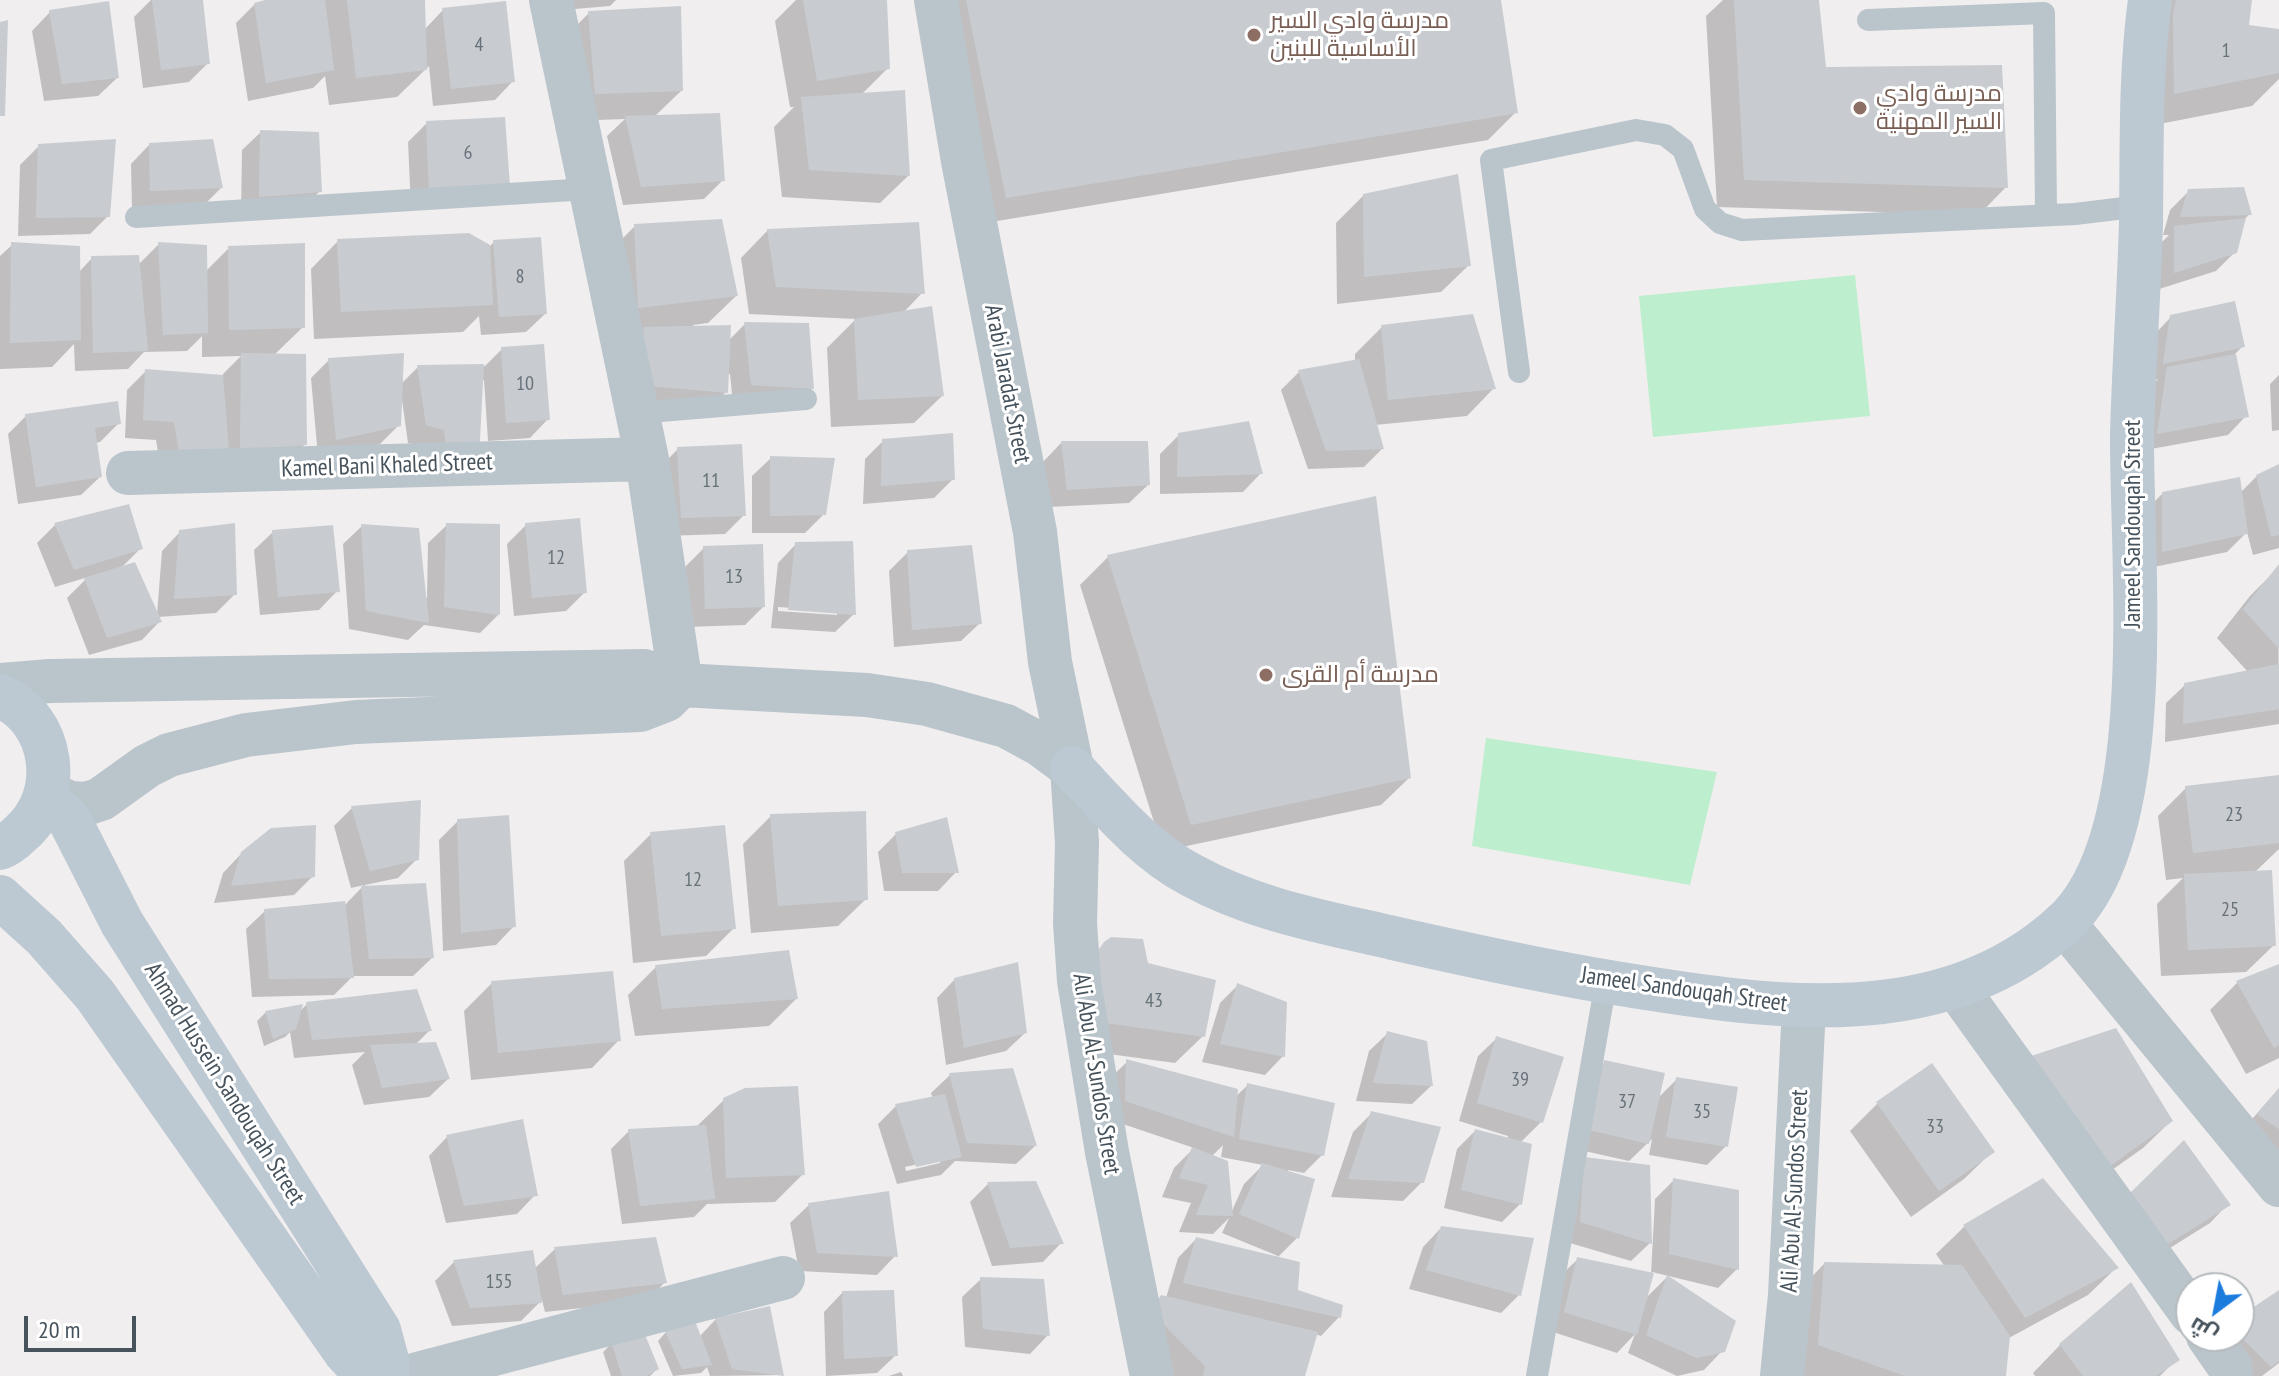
<!DOCTYPE html>
<meta charset="utf-8">
<style>
body{margin:0}
#map{position:relative;width:2279px;height:1376px;overflow:hidden;background:#f1eeef;font-family:"PT Sans Narrow",Cairo,sans-serif}
canvas{display:block}
.north{position:absolute;left:2175px;top:1272px;width:80px;height:80px;box-sizing:border-box;background:#fff;border:2px solid #b5babe;border-radius:50%;rotate:212deg;font-size:22px;font-weight:700;line-height:32px;text-align:center;color:#47535c}
.north::after{content:'';display:block;margin:auto;width:28px;height:36px;background:#1b7cde;clip-path:polygon(50% 0,100% 100%,50% 72%,0 100%)}
.scale{position:absolute;left:24px;top:1316px;width:112px;height:36px;box-sizing:border-box;border:4px solid #47535c;border-top:0;padding-left:10px;font-size:24px;line-height:28px;white-space:nowrap;color:#47535c;-webkit-text-stroke:6px #fff;paint-order:stroke}
</style>
<div id="map">
<canvas width="2279" height="1376"></canvas>
<div class="north">ش</div>
<div class="scale">20 m</div>
</div>
<script>
const g = document.querySelector('canvas').getContext('2d');
g.lineJoin = 'round';
function fill(path, color) {
  g.fillStyle = color;
  g.fill(path, 'evenodd');
}
function trace(path, color, width, dash) {
  g.strokeStyle = color;
  g.lineWidth = width;
  g.lineCap = dash ? 'butt' : 'round';
  g.setLineDash(dash || []);
  g.stroke(path);
}
function drawText(font, color, halo, rows, align = 'center') {
  g.font = font + ' "PT Sans Narrow",Cairo,sans-serif';
  g.lineWidth = 6;
  g.setLineDash([]);
  g.textBaseline = 'middle';
  g.strokeStyle = halo;
  g.fillStyle = color;
  for (const [text, x, y, turn = 0] of rows) {
    g.save();
    g.translate(x, y);
    g.rotate((+turn || 0) * Math.PI / 180);
    g.textAlign = isNaN(turn) ? turn : align;
    if (halo) g.strokeText(text, 0, 0);
    g.fillText(text, 0, 0);
    g.restore();
  }
}
fill(new Path2D(`
 M1855 275 1870 416 1653 437 1639 296Z
 M1486 738 1717 772 1690 885 1472 846Z`), '#bdeecd');
fill(new Path2D(`
 M151 0H201L208 63 189 82 143 88 134 17Z
 M273 0H423L424 30 443 10 513 81 495 100 433 106 429 66 397 97 329 105 325 76 313 88 248 101 236 23 255 4Z
 M550 0H616L610 6 551 11Z
 M796 0H885L888 68 861 95 908 176 880 203 782 197 774 127 794 107H790L775 21Z
 M933 0H1499L1516 112 1488 140 979 224Z
 M1723 0H1817L1824 69 2006 187 1979 215 1717 207 1706 16Z
 M2148 0H2250L2247 27 2279 31V79L2252 106 2139 128Z
 M50 12 117 78 98 96 44 101 32 31Z
 M589 13 681 91 654 117 723 180 704 199 623 205 607 136 625 119 568 121 561 41Z
 M503 119 411 208 408 142 427 123Z
 M261 132 320 191 301 210 241 214 242 150Z
 M149 145 221 188 203 206 132 208 131 164Z
 M39 146 108 216 90 234 18 236 20 165Z
 M2189 191 2250 214 2243 220 2235 252 2216 271 2156 290 2157 247 2169 235H2163L2170 210Z
 M1364 195 1469 265 1441 292 1337 304 1336 223Z
 M635 226 736 296 708 323 693 325 694 328 729 340 745 324 812 389 794 407 733 403 730 374H727L726 392 708 411 621 403 626 348 643 331 611 335 607 254Z
 M768 230 922 293 903 313 942 396 914 423 831 427 827 348 856 319 749 314 741 258Z
 M338 241 489 247 494 242 545 314 526 332 481 335 479 316 463 332 314 339 311 269Z
 M159 244 205 272 229 248 303 327 274 355 305 444 287 463 161 470 156 440 125 438 127 390 146 371 223 377V374L241 356 202 357V336L187 351 144 352 128 369 75 371 74 344 52 367 0 369V256L12 245 79 272 92 258 138 265Z
 M2171 317 2243 346 2234 355 2246 416 2228 435 2140 451 2149 388 2158 379 2146 381 2153 336Z
 M1382 327 1494 388 1467 416 1375 425 1382 449 1364 467 1308 469 1281 390 1299 372 1355 362V354Z
 M502 349 548 419 530 438 488 441 484 380H481L477 458 408 443 402 400 399 425 380 444 318 457 311 378 329 360 400 385 418 367 485 366Z
 M2279 375V430L2272 431 2270 384Z
 M26 416 119 423 100 442 95 443 100 477 81 495 18 504 8 434Z
 M1179 435 1261 473 1243 492 1160 494V454Z
 M883 441 953 479 934 498 863 504 865 459Z
 M1061 443 1148 485 1129 503 1049 507 1043 462Z
 M678 449 744 515 725 534 663 536 659 468Z
 M771 458 824 514 805 533H752V476Z
 M2279 466V548L2253 555 2247 532 2227 552 2144 569V512L2162 494 2240 493 2257 476Z
 M1374 498 1409 778 1381 805 1163 851 1080 585 1108 557Z
 M55 525 141 548 120 569 157 614 162 551 180 532 235 594 216 613 158 617 160 621 142 640 89 655 67 598 88 577 55 587 37 543Z
 M447 525 498 615 480 633 424 625 408 640 349 629 343 544 362 526 424 598H427L428 543Z
 M526 525 585 592 566 611 514 616 507 544Z
 M273 532 337 591 319 610 260 615 254 550Z
 M796 544 854 614 835 632 771 628 778 563ZM778 607 837 611V615L778 611Z
 M704 548 763 607 745 625 687 627 685 567Z
 M908 552 980 623 961 641 894 647 889 571Z
 M2278 568 2279 724 2165 742 2166 703 2185 685 2248 672 2217 638 2250 596Z
 M2279 777V849L2255 872 2274 945 2246 972 2161 976 2157 904 2183 878 2166 880 2158 816 2186 788Z
 M352 808 417 859 398 878 365 885V887L432 958 413 976H353L334 995 252 997 246 929 265 911 344 906 364 885 351 888 334 826Z
 M771 816 866 899 838 926 751 933 743 844Z
 M458 821 514 926 496 945 443 951 439 840Z
 M651 834 734 928 706 956 633 963 624 861Z
 M896 834 956 872 938 891H884L878 852Z
 M242 853 313 876 294 895 214 903 223 873Z
 M1146 964 1203 1036 1175 1063 1072 1049Z
 M2279 966V1058L2246 1074 2210 1010 2237 983Z
 M656 967 796 999 769 1026 635 1036 628 995Z
 M955 979 1025 1033 1006 1051 946 1065 937 998Z
 M492 983 619 1040 592 1068 471 1080 464 1011Z
 M1238 985 1283 1056 1265 1075 1202 1062 1220 1003Z
 M307 1004 430 1030 415 1045 448 1079 429 1097 364 1105 352 1065 365 1052 294 1058 290 1032 285 1037 264 1046 257 1021 266 1012 298 1013Z
 M1388 1033 1431 1086 1412 1104 1356 1101 1369 1051Z
 M1497 1038 1541 1122 1520 1143V1204L1502 1222 1444 1208 1457 1149 1475 1131 1507 1139 1508 1136 1459 1121 1478 1056Z
 M2029 1059 2171 1121 2143 1148 2081 1192Z
 M1127 1062 1235 1097 1248 1085 1322 1155 1304 1173 1288 1170V1173L1313 1181 1297 1238 1277 1258 1278 1256 1222 1233 1229 1218 1213 1234 1179 1232 1191 1203 1162 1197 1174 1168 1194 1148 1108 1119V1080ZM1223 1145 1221 1157 1263 1165 1244 1184 1231 1213 1211 1157Z
 M1605 1062 1657 1099 1677 1079 1726 1146 1707 1165 1649 1155 1652 1139 1629 1161 1571 1148 1586 1081Z
 M950 1075 1035 1146 1016 1164 955 1161 941 1175 897 1184 878 1124 896 1106 933 1099 931 1093ZM940 1159V1163L906 1171 905 1167Z
 M2279 1088V1160L2240 1133Z
 M724 1100 803 1174 775 1202 707 1204 694 1217 622 1224 611 1149 629 1131 696 1127Z
 M1878 1103 1992 1152 1964 1179 1911 1217 1850 1131Z
 M1372 1113 1422 1182 1403 1201 1331 1197 1353 1132Z
 M447 1137 535 1195 517 1214 446 1223 429 1156Z
 M2184 1143 2228 1204 2210 1223 2149 1261Z
 M1585 1159 1650 1243 1631 1261 1563 1241Z
 M1674 1180 1737 1269 1718 1288 1652 1272 1651 1274 1655 1199Z
 M2043 1181 2116 1268 2088 1295 2007 1339 2004 1376H1783L1789 1300 1824 1264 1945 1267 1936 1254 1964 1227Z
 M988 1184 1061 1243 1043 1262 992 1266 970 1202Z
 M809 1205 895 1256 877 1275 799 1271 790 1223Z
 M1441 1228 1519 1295 1501 1313 1409 1289 1423 1247Z
 M1196 1239 1296 1291 1339 1317 1321 1336 1315 1334 1303 1376H1160L1166 1298 1178 1258Z
 M555 1249 665 1282 647 1301 545 1312 542 1300 521 1321 452 1326 435 1281 454 1262 531 1252 534 1269Z
 M1578 1259 1644 1300 1667 1277 1723 1350 1704 1370 1677 1376 1628 1353 1635 1334 1617 1353 1547 1330 1559 1277Z
 M981 1279 1048 1335 1030 1354 965 1347 962 1297Z
 M842 1293 896 1355 877 1373 826 1376 824 1312Z
 M2279 1293V1363L2262 1376H2243L2219 1336H2239V1319Z
 M716 1319 782 1375 710 1376 707 1367 701 1373 673 1376 658 1341 666 1332 699 1337Z
 M612 1343 657 1369 650 1376H611L603 1352Z
 M2060 1345 2177 1359 2160 1376H2035L2033 1373Z
 M901 1372 903 1376H889Z`), '#0003');
fill(new Path2D(`
 M152 0H203L210 64 161 70Z
 M265 0H325L334 70 266 83 254 3Z
 M347 0H425L427 70 356 78Z
 M803 0H887L890 69 817 81Z
 M966 0H1501L1518 113 1006 198Z
 M1734 0H1819L1826 67 2002 65 2008 188 1744 180Z
 M2176 0H2252L2249 25 2279 29V73L2174 94 2173 14Z
 M109 1 119 78 62 84 49 10Z
 M506 1 515 82 451 89 442 8Z
 M681 6 683 91 595 94 588 11Z
 M8 20 5 116H0V22Z
 M905 90 910 176 809 170 801 97Z
 M720 113 725 181 641 187 625 116Z
 M505 117 510 186 429 191 426 121Z
 M260 130 319 132 322 192 259 197Z
 M116 139 110 217 36 218 38 144Z
 M213 139 223 188 150 191 149 143Z
 M1458 174 1471 266 1364 277 1363 194Z
 M2244 187 2252 215 2180 217 2188 189Z
 M2246 218 2237 253 2174 273V226Z
 M722 219 738 296 638 308 634 224Z
 M919 222 925 294 776 287 767 229Z
 M469 233 490 245 493 305 341 312 337 239Z
 M541 237 547 314 499 317 493 240Z
 M11 242 80 246 81 340 10 343Z
 M158 242 207 245 208 333 163 335Z
 M305 243V328L229 330 228 246Z
 M139 255 148 351 93 353 91 256Z
 M2235 301 2245 347 2163 364 2170 315Z
 M932 306 944 396 858 400 854 319Z
 M1473 314 1496 389 1388 400 1381 325Z
 M744 322 809 323 814 389 751 385Z
 M731 325 728 393 639 385 644 327Z
 M544 344 550 420 506 423 501 347Z
 M241 353 306 354 307 445 240 450Z
 M404 353 401 426 336 440 328 358Z
 M2236 354 2249 417 2157 434 2167 367Z
 M1359 359 1384 449 1326 451 1298 370Z
 M484 364 479 459 447 455 444 430 426 425 417 365Z
 M145 369 223 375 229 452H179L174 422 143 420Z
 M118 401 121 424 95 428 102 477 36 487 25 414Z
 M1249 421 1263 474 1177 477 1178 433Z
 M953 433 955 480 881 486 882 439Z
 M1061 441H1148L1150 485 1067 490Z
 M742 444 746 516 681 518 677 447Z
 M770 456 835 458 826 515 770 516Z
 M2279 464V535L2271 537 2256 475Z
 M2240 477 2248 534 2162 552V492Z
 M1376 496 1411 778 1191 825 1107 555Z
 M129 504 143 549 74 570 54 523Z
 M580 518 587 593 532 598 525 523Z
 M235 523 237 595 174 599 179 530Z
 M446 523 500 524V615L444 607Z
 M361 524 419 528 429 623 366 611Z
 M333 525 340 592 278 597 272 530Z
 M853 541 856 615 788 610 795 542Z
 M763 544 765 607 705 609 703 546Z
 M972 545 982 624 912 630 907 550Z
 M135 562 162 622 107 638 84 578Z
 M2279 564V649L2243 609Z
 M2279 664V709L2183 724 2184 683Z
 M2279 775V843L2193 853 2185 786Z
 M421 800 419 860 370 871 351 806Z
 M866 811 868 900 778 906 770 814Z
 M509 815 516 927 461 933 457 819Z
 M947 817 959 873H902L895 832Z
 M316 825 315 877 231 886 241 852 271 828Z
 M725 825 736 929 661 936 650 832Z
 M2272 870 2276 946 2188 950 2184 874Z
 M426 883 434 958 369 959 361 886Z
 M345 901 354 978 269 979 264 909Z
 M1111 937 1143 939 1148 963 1216 980 1205 1037 1099 1022 1095 955 1104 942Z
 M789 950 798 999 662 1009 655 965Z
 M1018 962 1027 1033 964 1048 954 978Z
 M2279 964V1045L2274 1048 2236 981Z
 M613 971 621 1041 498 1053 491 981Z
 M1237 983 1287 1002 1285 1057 1220 1044Z
 M417 989 432 1031 312 1040 306 1002Z
 M303 1004 296 1029 273 1039 265 1011Z
 M2116 1028 2173 1121 2110 1166 2028 1057Z
 M1387 1031 1427 1041 1433 1086 1373 1083Z
 M1496 1036 1564 1057 1543 1123 1477 1103Z
 M436 1042 450 1079 382 1088 370 1045Z
 M1126 1059 1238 1089 1234 1137 1125 1101Z
 M1604 1060 1665 1073 1649 1144 1589 1130Z
 M1932 1063 1995 1152 1939 1191 1876 1102Z
 M1013 1068 1037 1146 967 1143 949 1073Z
 M1676 1077 1738 1087 1728 1147 1666 1137Z
 M1247 1083 1335 1103 1324 1156 1239 1139Z
 M798 1086 805 1175 726 1178 723 1098 745 1088Z
 M2279 1089V1129L2257 1114Z
 M945 1094 962 1157 916 1167 895 1104Z
 M1371 1111 1441 1127 1424 1183 1348 1179Z
 M523 1119 538 1196 464 1206 446 1135Z
 M706 1125 715 1199 640 1206 628 1129Z
 M1475 1129 1532 1144 1522 1205 1461 1190Z
 M2184 1140 2231 1205 2168 1244 2129 1194Z
 M1192 1147 1228 1161 1233 1216 1196 1215 1208 1185 1179 1178Z
 M1584 1157 1650 1165 1652 1244 1580 1222Z
 M1262 1163 1315 1179 1299 1239 1239 1214Z
 M1673 1178 1739 1190V1270L1669 1254Z
 M2043 1178 2119 1268 2025 1318 1963 1225Z
 M1036 1181 1064 1244 1010 1248 987 1182Z
 M889 1191 898 1257 817 1253 808 1203Z
 M1441 1226 1534 1238 1521 1296 1426 1270Z
 M656 1237 667 1283 563 1295 554 1247Z
 M1196 1237 1300 1262 1298 1290 1343 1305 1341 1318 1183 1283Z
 M533 1250 542 1303 470 1308 453 1260Z
 M1577 1257 1654 1273 1637 1335 1564 1312Z
 M1824 1262 1962 1265 2010 1336 2006 1376H1905L1818 1345Z
 M1667 1275 1736 1321 1725 1352 1697 1358 1646 1335Z
 M980 1277 1044 1279 1050 1336 983 1329Z
 M2131 1282 2180 1360 2156 1376H2083L2059 1344Z
 M894 1290 898 1356 844 1359 842 1291Z
 M2279 1290V1361L2271 1367 2239 1335V1317Z
 M1161 1295 1318 1332 1305 1376H1203L1205 1366 1159 1320 1154 1306Z
 M770 1306 784 1376 732 1369 715 1318Z
 M695 1321 712 1365 682 1369 665 1331Z
 M644 1332 659 1369 646 1376H622L611 1341Z`), '#c8ccd1');
trace(new Path2D(`
 M1868 20 2044 13 2046 215
 M136 217 589 189
 M1519 372 1491 160 1636 130 1665 135 1683 149 1705 209 1720 223 1742 230 2075 214 2141 206
 M636 413 806 399
 M1537 1376 1606 982`), '#bac4cb', 22);
trace(new Path2D(`
 M551 0 647 459 681 685
 M936 0 963 161 1035 532 1050 662 1072 768 1077 843 1075 923 1079 981 1107 1152 1152 1376
 M128 473 647 459
 M0 685 50 681 644 671 681 685 867 695 927 704 1006 726 1041 745 1072 768
 M47 793 70 803 86 804 101 799 147 766 169 755 246 735 356 722 640 710 666 700 681 685
 M2064 923 2279 1185
 M1956 987 2191 1313
 M2208 1336 2231 1369
 M410 1376 783 1278
 M1782 1376 1790 1295 1804 1006`), '#bac4cb', 44);
trace(new Path2D(`
 M0 696C55 719 65 796 20 834 14 840 8 845 0 848
 M1072 768C1109 807 1144 850 1191 875 1255 910 1324 922 1393 938 1468 955 1545 972 1621 984 1769 1008 1943 1035 2064 923 2160 835 2131 557 2132 434 2134 363 2139 293 2141 222 2142 148 2140 73 2150 0
 M45 801 60 811 70 821 122 923 379 1330 387 1360V1376
 M0 897 44 937 95 995 345 1352 356 1364 374 1376`), '#bcc8d2', 44);
for (const [x, y, r, color] of [
 [1254,35,8,"#8d6e63"],
 [1860,108,8,"#8d6e63"],
 [1266,675,8,"#8d6e63"]
]) {
  const dot = new Path2D();
  dot.arc(x, y, r, 0, 2 * Math.PI);
  g.fillStyle = color;
  g.fill(dot);
  trace(dot, '#fff', 3);
}
drawText('20px', '#677179', null, [
 ["4",479,45],
 ["1",2226,51],
 ["6",468,153],
 ["8",520,277],
 ["10",525,384],
 ["11",711,481],
 ["12",556,558],
 ["13",734,577],
 ["23",2234,815],
 ["12",693,880],
 ["25",2230,910],
 ["43",1154,1001],
 ["39",1520,1080],
 ["37",1627,1102],
 ["35",1702,1112],
 ["33",1935,1127],
 ["155",499,1282]
]);
drawText('24px', '#785e54', '#fff', [
 ["مدرسة وادي السير",1270,21],
 ["الأساسية للبنين",1270,49],
 ["مدرسة وادي",1876,94],
 ["السير المهنية",1876,122],
 ["مدرسة أم القرى",1282,675]
], 'left');
drawText('24px', '#47535c', '#fff', [
 ["Arabi Jaradat Street",1007,384,79],
 ["Kamel Bani Khaled Street",387,466,-2],
 ["Jameel Sandouqah Street",2133,524,-90],
 ["Jameel Sandouqah Street",1684,990,8],
 ["Ali Abu Al-Sundos Street",1096,1074,81],
 ["Ahmad Hussein Sandouqah Street",224,1084,58],
 ["Ali Abu Al-Sundos Street",1795,1191,-87]
]);
</script>
